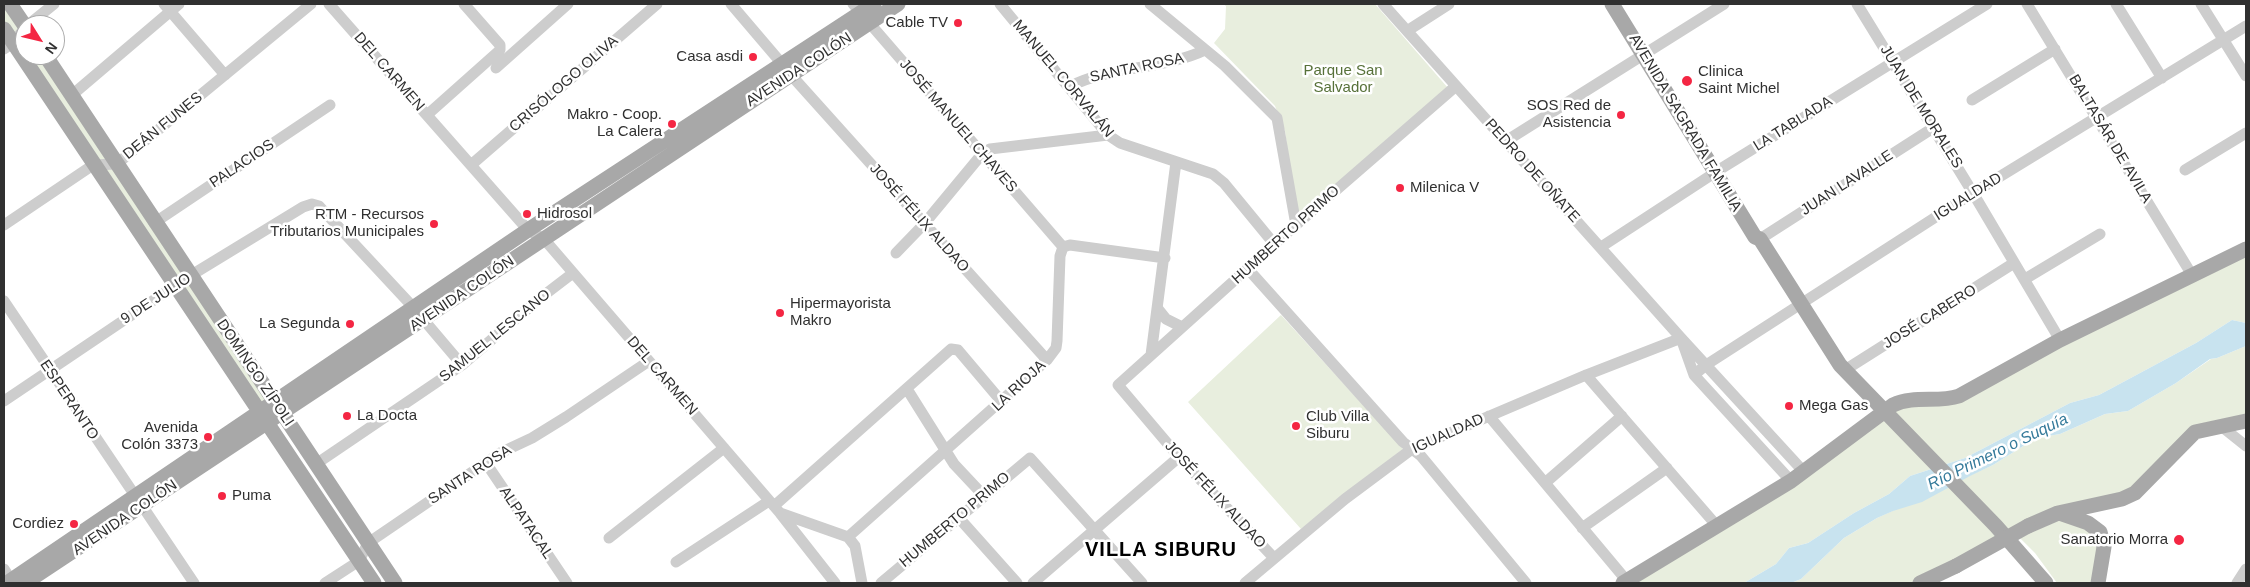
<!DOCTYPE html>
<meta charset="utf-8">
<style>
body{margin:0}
#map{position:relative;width:2250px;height:587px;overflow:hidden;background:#fff;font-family:Helvetica,sans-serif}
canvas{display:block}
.frame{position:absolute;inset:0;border:5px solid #303030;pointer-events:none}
.north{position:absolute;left:15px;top:15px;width:50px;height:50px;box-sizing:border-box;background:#fff;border:1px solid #acacac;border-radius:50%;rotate:126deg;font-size:14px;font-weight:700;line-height:20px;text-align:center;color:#303030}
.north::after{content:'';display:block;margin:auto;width:18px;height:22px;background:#f42643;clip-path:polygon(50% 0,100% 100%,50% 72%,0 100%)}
</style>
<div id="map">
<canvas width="2250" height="587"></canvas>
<div class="frame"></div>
<div class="north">N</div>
</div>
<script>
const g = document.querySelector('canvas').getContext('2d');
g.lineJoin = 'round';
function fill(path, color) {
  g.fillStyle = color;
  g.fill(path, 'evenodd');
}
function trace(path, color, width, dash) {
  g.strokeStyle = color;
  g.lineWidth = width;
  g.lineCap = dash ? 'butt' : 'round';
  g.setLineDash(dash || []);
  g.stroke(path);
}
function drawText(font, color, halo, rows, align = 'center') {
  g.font = font + ' Helvetica,sans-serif';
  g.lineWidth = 5;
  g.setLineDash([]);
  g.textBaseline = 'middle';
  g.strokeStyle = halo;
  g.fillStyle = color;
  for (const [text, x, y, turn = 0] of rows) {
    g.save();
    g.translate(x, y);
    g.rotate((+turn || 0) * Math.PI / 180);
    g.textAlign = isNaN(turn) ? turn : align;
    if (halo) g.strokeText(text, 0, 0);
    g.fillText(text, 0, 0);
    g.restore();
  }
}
fill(new Path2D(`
 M4 4 25 26V55H45L275 402 261 412 4 29Z
 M1223 4H1375L1448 88 1297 217 1285 131 1275 106 1214 43 1225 29 1226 6Z
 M2246 249V323L2232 320 2196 343 2099 395 2070 403 1965 458 1910 476 1889 494 1854 513 1808 543 1789 548 1776 564 1744 583H1623L1893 405 1942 400Z
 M1281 315 1403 449 1301 529 1188 402Z
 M2246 346V421L2199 431 2140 489 2058 513 1920 583H1791L1801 579 1844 538 1877 518 1993 465 2036 438 2060 434 2105 414 2128 411 2176 383 2211 359 2217 358Z
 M2060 519 2077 523 2099 539 2091 583H2057L2035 553 2020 538Z`), '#e8eede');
fill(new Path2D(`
 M2232 320 2246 323V346L2217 358 2210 359 2176 383 2128 411 2105 414 2060 434 2036 438 1993 465 1970 476 1922 502 1893 511 1877 518 1844 538 1801 579 1791 583H1744L1776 564 1789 548 1808 543 1854 513 1889 494 1910 476 1965 458 2070 403 2099 395 2196 343Z`), '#c8e3ef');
trace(new Path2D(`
 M164 4 225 75
 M329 4 528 230 544 239 780 513 835 583
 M731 4 783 65
 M853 4 1063 247
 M1000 4 1108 135 1120 143 1213 174 1224 183 1275 245
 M1150 4 1225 66 1277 118 1296 225
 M1383 4 1681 338 1804 472
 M1857 4 1973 193 2060 340
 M2027 4 2192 275
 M2116 4 2162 78
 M2201 4 2246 76
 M28 25 54 4
 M1407 31 1449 4
 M4 49 13 43 25 28
 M496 68 568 4
 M791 75 1047 360
 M1069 87C1111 65 1163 70 1205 50
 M72 95 179 4
 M1972 100 2055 49
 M427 115 500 50V45L464 4
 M1506 141 1724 4
 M471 165 657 4
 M2185 170 2246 133
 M154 223 330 105
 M4 225 93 165 116 164 124 158 311 4
 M1760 239 1933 128
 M1601 247 1722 168 1987 4
 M896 253 924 224 982 154 990 149 1108 135
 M1248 269 1403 442 1421 456 1526 583
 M2025 279 2100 234
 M4 301 136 497
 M1158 309 1166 319 1182 327
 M423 319 462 365
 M1683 344 1694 375 1791 481
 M1151 355 1176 162
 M1845 370 2014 263
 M1586 375 1717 526
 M1694 375 1706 365 1973 193 2246 26
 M907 389 954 464 984 496
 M4 401 185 279 303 207 312 204 319 206 413 307
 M1489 416 1627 581
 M2221 426 2246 446
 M486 463 567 583
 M316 464 462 365 539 299 573 273
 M1545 483 1622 416
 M774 506 951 349 958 350 1002 402
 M143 507 194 583
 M780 513 848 537 855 546 862 583
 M959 518 1017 583
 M1582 528 1667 468
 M848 537 1047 360 1056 348 1057 341 1060 256 1063 247 1070 245 1165 258
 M609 538 724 448
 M1274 558 1179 457 1118 385 1296 225 1456 86
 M676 562 769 501
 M4 569 11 580
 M325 583 359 561 368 543 500 453 532 438 566 417 649 361
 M881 583 1030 458 1142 583
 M1033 583 1179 457
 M1245 583 1345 499 1412 449 1586 375 1681 338
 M2237 583 2246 569`), '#cdcdcd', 11);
trace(new Path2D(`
 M10 4 25 26
 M1612 4 1755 237 1760 239 1840 365 1996 526 2046 583
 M4 29 374 583
 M45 55 395 583
 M2059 513 2088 523 2100 532 2104 547 2098 583
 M2028 526 2058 513 2122 499 2135 493 2195 432 2246 421
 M7 583 528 230 874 4
 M25 583 898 4
 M1623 583 1791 481 1893 405C1914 395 1938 403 1959 396L2060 340 2246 249
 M1920 583 1956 566`), '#a8a8a8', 15);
trace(new Path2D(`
 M1956 566 2028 526`), '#a8a8a8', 15);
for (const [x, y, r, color] of [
 [958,23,5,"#f42643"],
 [753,57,5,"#f42643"],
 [1687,81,6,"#f42643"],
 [1621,115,5,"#f42643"],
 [672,124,5,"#f42643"],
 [1400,188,5,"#f42643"],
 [527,214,5,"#f42643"],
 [434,224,5,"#f42643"],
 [780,313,5,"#f42643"],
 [350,324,5,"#f42643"],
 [1789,406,5,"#f42643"],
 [347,416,5,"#f42643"],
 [1296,426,5,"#f42643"],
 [208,437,5,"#f42643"],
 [222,496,5,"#f42643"],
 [74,524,5,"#f42643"],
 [2179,540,6,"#f42643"]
]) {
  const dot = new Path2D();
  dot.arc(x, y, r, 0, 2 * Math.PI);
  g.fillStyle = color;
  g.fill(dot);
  trace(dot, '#fff', 2);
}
drawText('15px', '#303030', '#fff', [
 ["Cable TV",948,23],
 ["Casa asdi",743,57],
 ["Clinica",1698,72,"left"],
 ["Saint Michel",1698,89,"left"],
 ["SOS Red de",1611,106],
 ["Asistencia",1611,123],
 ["Makro - Coop.",662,115],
 ["La Calera",662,132],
 ["Milenica V",1410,188,"left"],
 ["Hidrosol",537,214,"left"],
 ["RTM - Recursos",424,215],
 ["Tributarios Municipales",424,232],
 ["Hipermayorista",790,304,"left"],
 ["Makro",790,321,"left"],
 ["La Segunda",340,324],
 ["Mega Gas",1799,406,"left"],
 ["La Docta",357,416,"left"],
 ["Club Villa",1306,417,"left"],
 ["Siburu",1306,434,"left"],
 ["Avenida",198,428],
 ["Colón 3373",198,445],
 ["Puma",232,496,"left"],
 ["Cordiez",64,524],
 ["Sanatorio Morra",2168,540]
], 'right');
drawText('15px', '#303030', '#fff', [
 ["SANTA ROSA",1137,68,-12],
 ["AVENIDA COLÓN",799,70,-33],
 ["DEL CARMEN",389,72,49],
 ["MANUEL CORVALÁN",1063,79,50],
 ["CRISÓLOGO OLIVA",564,84,-41],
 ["JUAN DE MORALES",1921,107,58],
 ["AVENIDA SAGRADA FAMILIA",1685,123,59],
 ["LA TABLADA",1793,124,-32],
 ["DEÁN FUNES",163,126,-39],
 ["JOSÉ MANUEL CHAVES",958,126,49],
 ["BALTASÁR DE AVILA",2110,139,59],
 ["PALACIOS",242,164,-34],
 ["PEDRO DE OÑATE",1532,171,48],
 ["JUAN LAVALLE",1847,183,-33],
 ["IGUALDAD",1968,197,-32],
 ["JOSÉ FÉLIX ALDAO",919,218,48],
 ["HUMBERTO PRIMO",1286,235,-42],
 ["AVENIDA COLÓN",462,294,-34],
 ["9 DE JULIO",156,299,-33],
 ["JOSÉ CABERO",1930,317,-32],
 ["SAMUEL LESCANO",495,336,-39],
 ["DOMINGO ZÍPOLI",255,373,56],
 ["DEL CARMEN",662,376,49],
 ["LA RIOJA",1019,386,-43],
 ["ESPERANTO",69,400,56],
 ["IGUALDAD",1448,434,-24],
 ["SANTA ROSA",470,475,-33],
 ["JOSÉ FÉLIX ALDAO",1215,495,47],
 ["AVENIDA COLÓN",125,518,-34],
 ["HUMBERTO PRIMO",955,520,-40],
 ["ALPATACAL",526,523,56]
]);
drawText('15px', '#577139', '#fff', [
 ["Parque San",1343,71],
 ["Salvador",1343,88]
]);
drawText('italic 16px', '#367b9b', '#fff', [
 ["Río Primero o Suquía",1998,452,-26]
]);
g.letterSpacing = '1px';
drawText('bold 20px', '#000', '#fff', [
 ["VILLA SIBURU",1161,550]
]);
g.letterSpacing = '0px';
</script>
